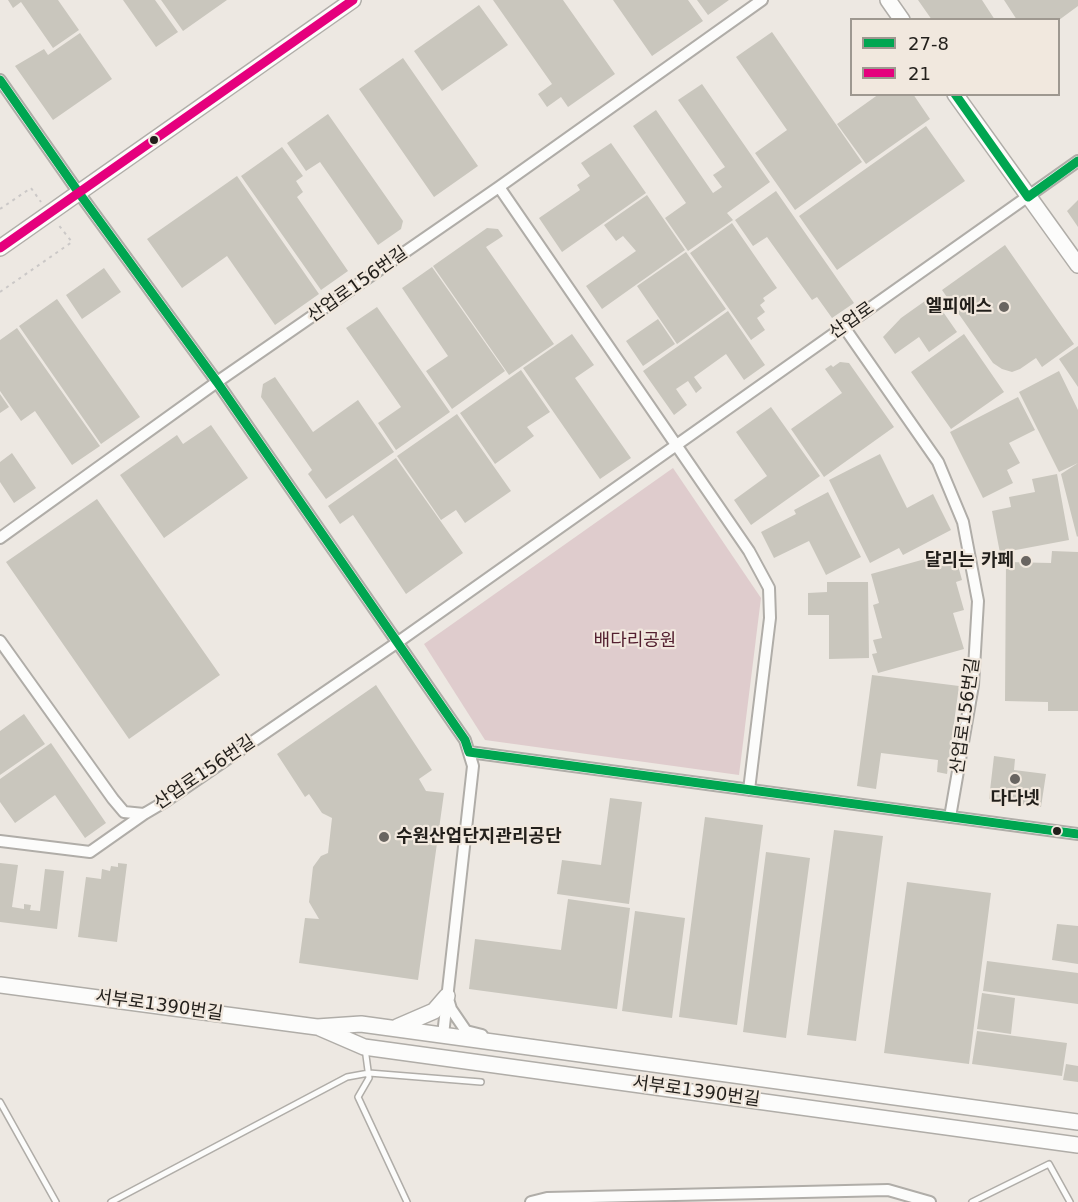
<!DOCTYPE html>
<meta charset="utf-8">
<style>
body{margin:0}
#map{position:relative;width:1078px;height:1202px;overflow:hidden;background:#ede8e2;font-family:"DejaVu Sans",sans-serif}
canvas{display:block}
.legend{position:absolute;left:850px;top:18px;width:210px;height:78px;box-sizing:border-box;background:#f1e8de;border:2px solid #9e9890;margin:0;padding:8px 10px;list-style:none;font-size:18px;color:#221f1b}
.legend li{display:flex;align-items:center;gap:12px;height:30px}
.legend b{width:30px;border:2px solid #9e9890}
</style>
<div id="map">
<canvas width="1078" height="1202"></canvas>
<ul class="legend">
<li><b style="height:8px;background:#00a651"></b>27-8</li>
<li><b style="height:8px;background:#e5007d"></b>21</li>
</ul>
</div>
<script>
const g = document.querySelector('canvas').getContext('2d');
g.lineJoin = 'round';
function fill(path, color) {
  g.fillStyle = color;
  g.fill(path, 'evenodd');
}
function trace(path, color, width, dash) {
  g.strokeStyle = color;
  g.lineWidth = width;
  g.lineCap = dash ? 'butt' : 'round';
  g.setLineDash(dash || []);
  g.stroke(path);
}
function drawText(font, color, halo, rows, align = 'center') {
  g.font = font + ' "DejaVu Sans","Noto Sans KR",sans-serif';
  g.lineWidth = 4.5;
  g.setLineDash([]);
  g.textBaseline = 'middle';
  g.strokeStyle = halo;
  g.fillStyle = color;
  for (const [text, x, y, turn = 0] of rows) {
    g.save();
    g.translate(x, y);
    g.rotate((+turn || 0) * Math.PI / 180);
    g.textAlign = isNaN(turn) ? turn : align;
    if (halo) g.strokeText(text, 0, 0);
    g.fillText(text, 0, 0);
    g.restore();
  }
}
fill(new Path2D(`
 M673 468 761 598 739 775 485 740 424 644Z`), '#dfcccd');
fill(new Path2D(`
 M8 0H58L79 30 53 48 21 2 13 8Z
 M123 0H155L178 32 156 47Z
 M161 0H227L183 31Z
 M493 0H563L615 74 568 107 561 97 547 107 538 94 552 84Z
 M613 0H688L703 21 652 56Z
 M697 0H729L708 15Z
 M918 0H982L995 20H932Z
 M1004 0H1078V6L1059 20H1017Z
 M479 5 508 45 442 91 414 51Z
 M772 32 862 162 795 210 755 153 787 130 736 57Z
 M80 33 112 79 53 120 15 66 44 49 48 55Z
 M403 58 478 166 434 197 359 89Z
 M702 84 770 182 727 213 733 220 688 251 665 218 686 203 633 126 656 110 713 193 722 187 713 175 725 167 678 100Z
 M879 94H913L930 119 866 164 837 124Z
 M328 114 403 221 401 229 378 245 320 162 306 171 287 143Z
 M926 126 965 181 837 270 799 216Z
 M611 143 646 193 562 252 539 218 580 190 577 185 590 176 581 163Z
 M282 147 303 176 296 181 303 192 297 197 348 271 321 290 241 176Z
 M237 176 319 294 275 325 227 256 182 288 147 239Z
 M776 191 854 303 832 318 817 297 812 300 767 237 753 246 735 220Z
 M647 195 685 250 602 309 586 286 636 251 623 236 616 241 604 225Z
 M1078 200V227L1067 211Z
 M732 223 777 288 763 298 765 301 760 305 765 312 757 318 765 330 751 340 690 253Z
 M487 228 498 229 503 236 486 247 554 344 509 375 433 266Z
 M1005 245 1074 344 1042 367 1036 358 1020 369 1012 372 1002 369 993 363 942 290Z
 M686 252 726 309 677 344 637 286Z
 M432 267 505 371 452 409 426 371 448 356 402 288Z
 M104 268 121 292 82 319 66 295Z
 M932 296 957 332 929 352 919 337 895 354 883 337 901 318Z
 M57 299 140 417 101 444 19 326Z
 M377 307 450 412 396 450 378 423 401 407 346 328Z
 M728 311 765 365 744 380 726 354 694 377 702 388 696 393 688 381 676 389 687 405 674 415 643 371Z
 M658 319 675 344 643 366 626 341Z
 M17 328 100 446 72 465 35 411 21 421 0 391V340Z
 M572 334 594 365 575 378 631 458 600 479 523 368Z
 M964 334 1004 392 951 429 911 372Z
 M1078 346V387L1059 359Z
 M840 362 849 363 894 427 824 477 791 429 842 393 825 369 831 365 833 367Z
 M521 370 550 412 527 427 534 436 495 464 460 413Z
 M1059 371 1078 410V463L1059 472 1019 392Z
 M275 377 313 432 358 400 394 452 326 499 308 474 312 470 261 397 263 384Z
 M0 394 9 407 0 413Z
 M1018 397 1035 430 1009 443 1020 463 1007 470 1013 483 983 498 950 432Z
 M771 407 820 476 751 525 734 500 767 476 736 432Z
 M457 414 511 491 465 523 456 510 441 520 397 456Z
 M211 425 248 478 164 538 120 475 177 435 183 444Z
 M12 453 36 488 14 503 0 482V462Z
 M880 454 907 508 933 494 951 530 903 555 899 548 870 563 829 480Z
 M396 458 463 553 406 594 353 515 340 524 328 506Z
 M1078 463V536L1077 537 1061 474Z
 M1057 474 1069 540 1000 553 992 511 1011 507 1009 497 1035 492 1032 479Z
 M828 492 861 557 826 575 809 541 774 558 761 532 796 514 794 510Z
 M97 499 220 675 129 739 6 562Z
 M954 551 962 580 956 582 964 610 953 613 964 649 878 673 872 654 877 653 873 640 882 638 873 605 879 603 871 574Z
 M1052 551 1078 552V711H1048V702L1005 701 1006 562 1051 563Z
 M827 582H868L869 658 829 659V615H808V593L827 592Z
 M872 675 959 686 947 774 937 772 938 760 881 753 876 789 857 786Z
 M376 685 432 770 419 779 426 791 444 793 418 980 299 963 305 918 319 919 309 902 313 867 321 856 328 853 332 818 322 813 309 794 305 797 277 754Z
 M24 714 45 744 0 775V731Z
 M51 743 106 823 85 838 55 795 15 823 0 802V779Z
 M994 756 1015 759 1014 770 1046 774 1041 807 989 799Z
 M610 798 642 802 629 904 557 894 562 860 601 865Z
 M705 817 763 825 737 1025 679 1017Z
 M834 830 883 836 856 1041 807 1035Z
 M766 852 810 858 786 1038 743 1032Z
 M0 863 18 865 12 907 24 909V904L31 905 30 910 40 911 45 869 64 871 57 929 0 922Z
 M118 863 127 864 117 942 78 937 86 877 101 879 102 869 110 871 111 866 118 867Z
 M907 882 991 893 969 1064 884 1053Z
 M568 899 630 908 617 1009 469 989 475 939 561 950Z
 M635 911 685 918 672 1018 622 1011Z
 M1057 924 1078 926V964L1052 960Z
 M987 961 1078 973V1004L983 991Z
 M982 993 1015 998 1011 1034 977 1029Z
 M977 1031 1067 1043 1062 1076 972 1064Z
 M1066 1064 1078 1066V1082L1063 1080Z`), '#c9c6bd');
const lane = new Path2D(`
 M365 1048 369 1078 358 1097 407 1202
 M0 1102 56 1202
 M111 1202 347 1077 369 1073 481 1082
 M972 1202 1049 1164 1070 1202`);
const street = new Path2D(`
 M0 80 79 193 217 382 465 740 473 766 443 1035
 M499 187 749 551 769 588 770 618 749 790
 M844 327 938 462 963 522 978 601 973 685 950 817
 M0 538 217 382 499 187 762 0
 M0 641 113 799 124 812 144 814 166 801 398 642 1078 161
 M469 752 1078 834
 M0 841 90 852 144 814
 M448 999 451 1009 466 1031 482 1035
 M531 1202 547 1198 888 1190 930 1202`);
const secondary = new Path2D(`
 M888 0 902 20
 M955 94 1078 265
 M0 248 353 0
 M0 985 317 1027 361 1024 1078 1122
 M397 1027 434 1011 447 996
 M320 1028 364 1047 1078 1145`);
trace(lane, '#b0ada8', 8);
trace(street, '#b0ada8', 14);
trace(secondary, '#b0ada8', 18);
trace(new Path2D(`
 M0 209 31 188 41 202
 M0 292 72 242 57 223`), '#cbc8c7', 2, [3, 4.5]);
trace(lane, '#fcfcfb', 5);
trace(street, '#fcfcfb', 10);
trace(secondary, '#fcfcfb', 15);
trace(new Path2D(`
 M0 80 79 193 217 382 465 740 469 752 1078 834
 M955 94 1028 197 1078 161`), '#00a651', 9);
trace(new Path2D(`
 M0 248 353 0`), '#e5007d', 9);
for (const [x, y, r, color] of [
 [154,140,5,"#221f1b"],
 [1004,307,6,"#696561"],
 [1026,561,6,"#696561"],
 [1015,779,6,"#696561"],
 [1057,831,5,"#221f1b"],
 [384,837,6,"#696561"]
]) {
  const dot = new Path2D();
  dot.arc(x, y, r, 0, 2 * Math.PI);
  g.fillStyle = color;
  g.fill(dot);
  trace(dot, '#f1e8de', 2);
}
drawText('18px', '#221f1b', '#f1e8de', [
 ["산업로156번길",358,285,-35],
 ["산업로",852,321,-35],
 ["산업로156번길",966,716,-82],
 ["산업로156번길",205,773,-34],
 ["서부로1390번길",159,1006,8],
 ["서부로1390번길",696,1092,8]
]);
drawText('bold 18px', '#221f1b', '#f1e8de', [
 ["엘피에스",992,307],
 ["달리는 카페",1014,561],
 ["다다넷",1015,799,"center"],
 ["수원산업단지관리공단",396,837,"left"]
], 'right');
drawText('18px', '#542030', '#f1e8de', [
 ["배다리공원",635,641]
]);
</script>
